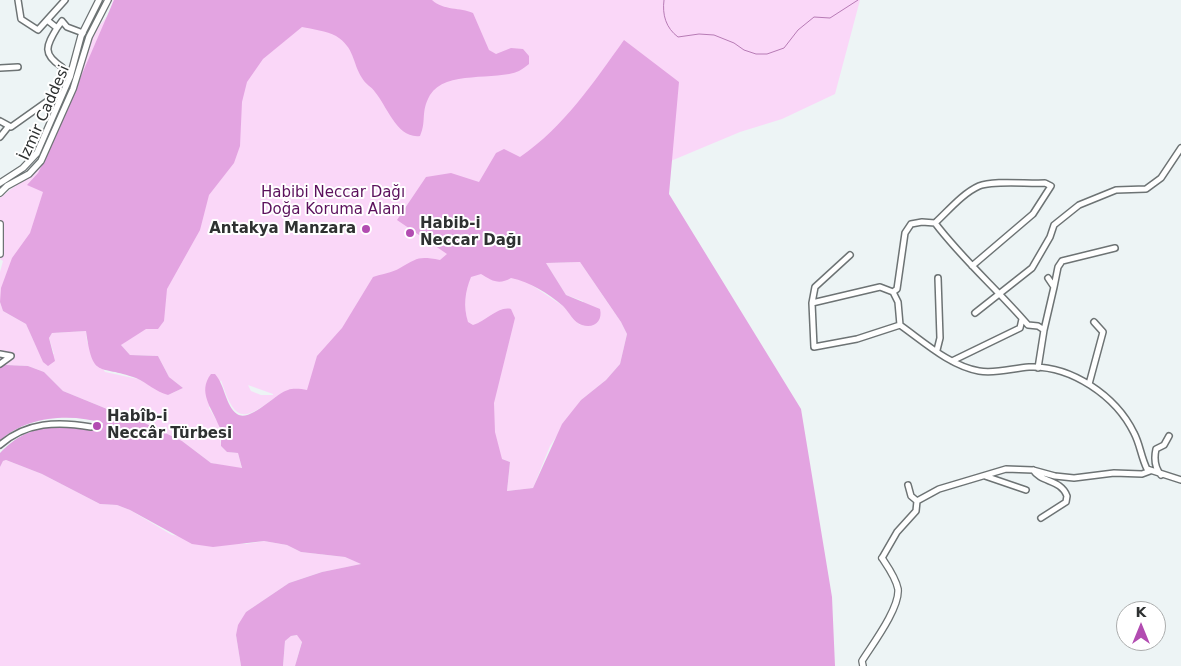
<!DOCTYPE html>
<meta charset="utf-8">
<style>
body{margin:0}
#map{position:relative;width:1181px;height:666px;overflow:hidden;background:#edf4f5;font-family:"DejaVu Sans",sans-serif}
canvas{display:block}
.north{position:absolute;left:1116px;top:601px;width:50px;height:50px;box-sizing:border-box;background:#fff;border:1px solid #abadad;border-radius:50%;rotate:0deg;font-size:14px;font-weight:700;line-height:20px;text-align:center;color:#2e3131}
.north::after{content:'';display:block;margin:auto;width:18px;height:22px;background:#b24cb1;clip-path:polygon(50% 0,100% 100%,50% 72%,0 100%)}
</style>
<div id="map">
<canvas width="1181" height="666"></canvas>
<div class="north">K</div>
</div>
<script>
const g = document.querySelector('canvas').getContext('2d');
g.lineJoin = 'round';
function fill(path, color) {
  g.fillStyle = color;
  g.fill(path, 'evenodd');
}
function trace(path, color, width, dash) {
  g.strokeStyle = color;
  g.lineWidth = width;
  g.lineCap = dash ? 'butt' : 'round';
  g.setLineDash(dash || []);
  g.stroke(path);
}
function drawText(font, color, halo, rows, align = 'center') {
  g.font = font + ' "DejaVu Sans",sans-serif';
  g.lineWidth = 4;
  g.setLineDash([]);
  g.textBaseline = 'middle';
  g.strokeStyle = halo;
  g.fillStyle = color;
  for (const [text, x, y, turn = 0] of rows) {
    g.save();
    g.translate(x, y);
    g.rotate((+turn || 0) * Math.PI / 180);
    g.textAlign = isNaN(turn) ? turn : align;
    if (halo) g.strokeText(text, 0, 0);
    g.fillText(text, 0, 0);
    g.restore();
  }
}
fill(new Path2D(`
 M113 0H860L835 94 782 119 740 132 556 209 527 282 563 306 580 325 583 301 566 295 546 263 580 262 621 322 627 334 620 364 606 380 581 400 550 446 533 488 507 491 510 462 502 459 277 396C243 422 235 423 221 380L209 408 219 424 221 446 227 452 238 453 242 469 211 463 182 441 130 416 107 409 63 391 44 372 28 366 6 365 0 361V272L3 261 0 259V198L40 166 86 42 109 14ZM0 302 129 338 121 345 130 355 158 356 169 377 183 388 168 395 138 379 105 372 87 342 86 331 52 333 49 338 54 354 37 348 26 324 3 311ZM248 385 273 394V395H261L251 391Z
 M6 460 42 474 100 504 117 505 130 510 172 535 246 544 264 541 287 545 301 552 345 557 362 564 322 572 289 583 246 612 236 635 241 666H0V467L3 461Z
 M298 635 302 641 295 666H283L285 641 291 636Z`), '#fad7f8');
fill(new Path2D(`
 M114 0H432C444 11 460 7 473 13L489 50 496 54 511 48 523 49 529 56V64C526 66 523 69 519 71 496 81 445 70 430 95 420 113 427 120 420 136 397 139 387 106 375 92 372 87 365 84 362 78 352 62 355 48 336 36 327 31 312 29 302 27L263 59 247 82 242 102 240 146 234 163 209 195 200 230 167 289 164 321 158 329H146L121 345 130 355 158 356 169 377 183 388 168 395C156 392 147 383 136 378 98 364 93 380 86 331L52 333 49 338 55 361 48 366 43 362 26 324 3 311 0 302 1 288 12 258 30 233 43 192 27 185 38 173 47 155Z
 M624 40 679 82 669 194 801 409 832 597 835 666H295L302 642 297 635 291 636 285 641 283 666H241L236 635 238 625 246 612 289 583 322 572 361 564 345 557 301 552 287 545 264 541 213 547 192 544 130 510 117 505 100 504 42 474 6 460 3 461 0 467V453C29 422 60 424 100 431L103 423C71 413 25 416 0 441V361L6 365 28 366 44 372 63 391 107 409 130 416 182 441 211 463 242 468 238 453 227 452 221 446C221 439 222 432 219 426 212 408 197 392 211 374H215C225 385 225 405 237 414 250 423 276 393 288 390 293 388 301 389 307 390L317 356 342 328 373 277C381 274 392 273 400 268 418 258 418 256 440 260L447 254 397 220 426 177 451 173 479 182 496 153 504 149 520 157C564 127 594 82 624 40ZM580 262 621 322 627 334 620 364 606 380 581 400 562 424 533 488 507 491 510 462 502 459 495 432 494 403 515 318 511 309C498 306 487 321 473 325L468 322C463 306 465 292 471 277L481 274C492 281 499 285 511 278 530 282 548 293 563 306 569 312 574 323 582 325 594 329 603 321 600 309L566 295 546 263Z`), '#e3a4e1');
trace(new Path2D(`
 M664 0C662 15 666 28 678 37L699 34 714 35 734 43 744 50 756 54H767L784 48 798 30 814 17 830 18 858 0`), '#b77bb5', 1);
const minor = new Path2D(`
 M18 0 21 19 38 30 47 20 57 28 62 21 67 27 83 33
 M47 20 65 0
 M57 28C46 46 42 54 62 67
 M0 68 18 67
 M0 121 11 127 49 100 62 94
 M0 137 8 127
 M935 223C963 260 998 290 1028 325L1038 326 1044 330 1038 368
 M1054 287 1058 267 1062 261 1115 248
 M893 292 897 289 905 233 911 224 922 222 935 223C948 211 963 193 979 186 993 180 1028 184 1045 183L1051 186 1033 214 972 266
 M812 303 815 287 850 255
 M975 313 1032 268 1050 237 1054 225 1079 205 1116 190 1146 189 1161 178 1181 148
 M900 325 898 302 893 292 880 287 812 303 814 347 857 339 900 325C924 342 950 366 979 371 996 374 1013 368 1029 367 1071 365 1116 396 1134 433 1140 444 1141 457 1147 469L1181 480
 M1044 330 1054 287 1048 278
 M937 350 940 338 938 278
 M0 354 11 356 0 364
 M952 361 1020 328 1022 319
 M1089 384 1103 332 1094 322
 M0 445C26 422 58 421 91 427
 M1033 470C1041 483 1061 479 1067 496L1066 502 1041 518
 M1161 475C1155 468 1154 458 1156 449L1164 445 1169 436
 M985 476 1026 490
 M908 485 911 496 917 501
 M882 558 897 532 916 511 917 501 939 489 1006 469 1033 470 1055 476 1074 478 1114 473 1142 474 1150 471`);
const tertiary = new Path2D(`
 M0 183 23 168 37 153 70 77 81 36 99 0
 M0 193 7 186 29 174 41 161 73 89 89 37 108 0
 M0 224V254
 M863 666 862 661C872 645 900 608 898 589 896 578 888 567 882 558`);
trace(minor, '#6d7374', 8);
trace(tertiary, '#6d7374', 8);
trace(minor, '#fff', 5);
trace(tertiary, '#fff', 5.5);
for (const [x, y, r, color] of [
 [366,229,5,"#b24cb1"],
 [410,233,5,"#b24cb1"],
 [97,426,5,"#b24cb1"]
]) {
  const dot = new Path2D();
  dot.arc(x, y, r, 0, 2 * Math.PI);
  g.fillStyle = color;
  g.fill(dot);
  trace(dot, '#fff', 2);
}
drawText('15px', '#2e3131', '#fff', [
 ["İzmir Caddesi",45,113,-66]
]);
drawText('15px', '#5b115c', '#fff', [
 ["Habibi Neccar Dağı",333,193],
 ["Doğa Koruma Alanı",333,210]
]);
drawText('bold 15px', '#2e3131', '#fff', [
 ["Habib-i",420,224],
 ["Neccar Dağı",420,241],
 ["Antakya Manzara",356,229,"right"],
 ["Habîb-i",107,417],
 ["Neccâr Türbesi",107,434]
], 'left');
</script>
